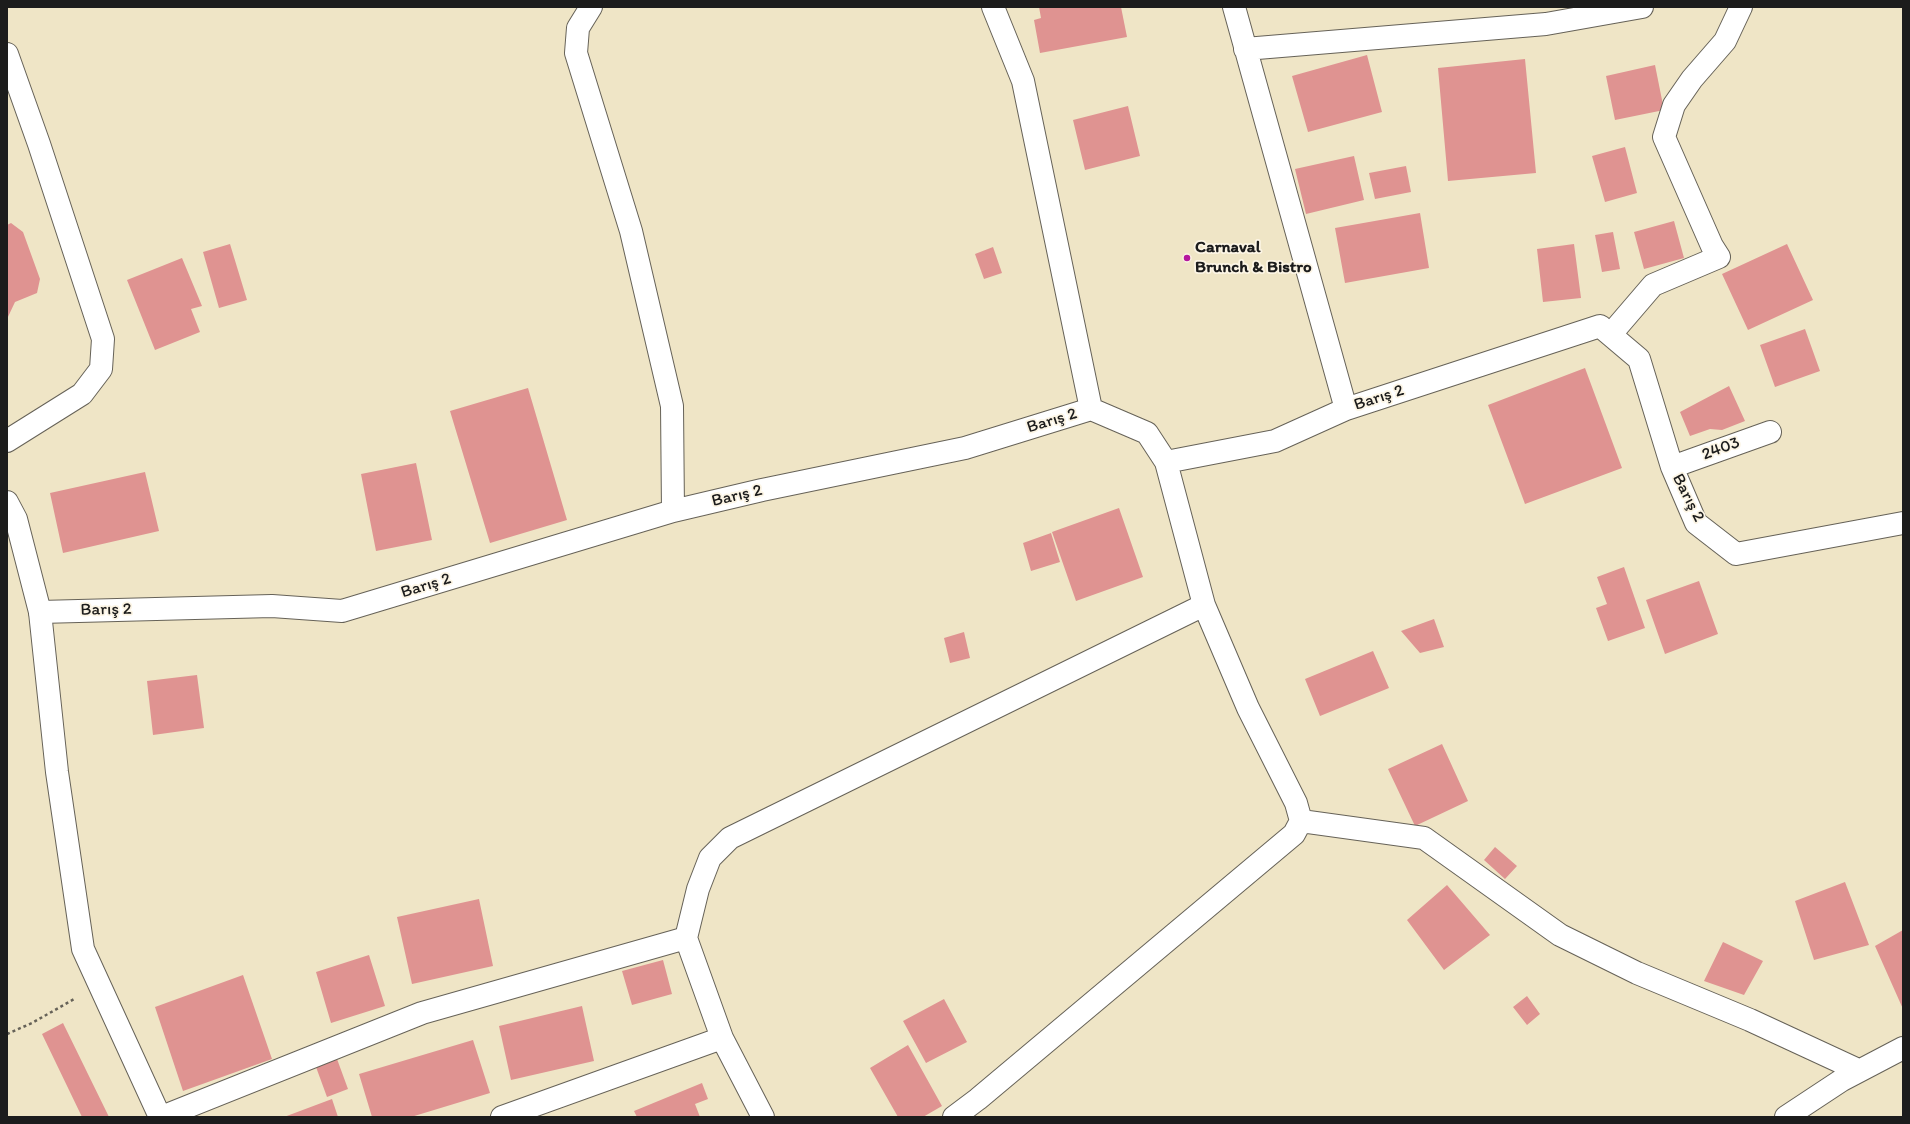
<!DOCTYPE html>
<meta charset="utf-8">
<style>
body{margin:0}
#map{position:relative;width:1910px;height:1124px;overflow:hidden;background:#efe5c6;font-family:Itim,sans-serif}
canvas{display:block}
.frame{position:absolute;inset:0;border:8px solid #1c1c1c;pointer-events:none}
</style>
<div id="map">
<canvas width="1910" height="1124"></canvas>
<div class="frame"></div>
</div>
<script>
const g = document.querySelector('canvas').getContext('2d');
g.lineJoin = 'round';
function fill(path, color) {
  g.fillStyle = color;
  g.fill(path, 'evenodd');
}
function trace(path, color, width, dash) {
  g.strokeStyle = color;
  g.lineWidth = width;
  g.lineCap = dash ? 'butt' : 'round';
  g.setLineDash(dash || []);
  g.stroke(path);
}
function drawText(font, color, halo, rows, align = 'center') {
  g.font = font + ' Itim,sans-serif';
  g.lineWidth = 3.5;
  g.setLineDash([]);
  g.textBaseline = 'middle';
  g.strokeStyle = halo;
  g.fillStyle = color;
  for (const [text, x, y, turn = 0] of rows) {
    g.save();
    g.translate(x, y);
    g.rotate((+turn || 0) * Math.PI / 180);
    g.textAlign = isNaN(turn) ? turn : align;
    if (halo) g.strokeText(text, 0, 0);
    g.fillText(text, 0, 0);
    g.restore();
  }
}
fill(new Path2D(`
 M1039 7H1121L1127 37 1040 53 1034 20 1041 18Z
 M1367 55 1382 112 1308 132 1292 76Z
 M1525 59 1536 173 1448 181 1438 68Z
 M1655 65 1664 110 1615 120 1606 76Z
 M1128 106 1140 156 1085 170 1073 120Z
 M1625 147 1637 193 1605 202 1592 156Z
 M1354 156 1364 200 1306 214 1295 169Z
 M1406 166 1411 192 1375 199 1369 173Z
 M1420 213 1429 268 1345 283 1335 228Z
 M1674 221 1684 258 1644 269 1634 232Z
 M11 223 23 232 40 279 37 293 15 302 7 319V225Z
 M1613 232 1620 269 1602 272 1595 235Z
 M230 244 247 300 219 308 203 252Z
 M1574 244 1581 298 1543 302 1537 249Z
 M1787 244 1813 300 1748 330 1722 274Z
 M993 247 1002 273 984 279 975 254Z
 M182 258 202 306 191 309 200 332 155 350 127 280Z
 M1805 329 1820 371 1775 387 1760 345Z
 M1585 368 1622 468 1525 504 1488 405Z
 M1729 386 1745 421 1722 430 1710 429 1690 436 1680 412Z
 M528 388 567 520 490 543 450 411Z
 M416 463 432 540 376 551 361 474Z
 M145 472 159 531 63 553 50 493Z
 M1119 508 1143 577 1076 601 1052 532Z
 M1051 533 1060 562 1031 571 1023 543Z
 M1624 567 1645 628 1608 641 1596 608 1607 604 1597 577Z
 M1699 581 1718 634 1665 654 1646 600Z
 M1434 619 1444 647 1420 653 1401 631Z
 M964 632 970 658 950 663 944 638Z
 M1373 651 1389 688 1320 716 1305 679Z
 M197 675 204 728 153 735 147 681Z
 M1442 744 1468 801 1415 826 1388 769Z
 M1495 847 1517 866 1505 879 1484 860Z
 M1845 882 1869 945 1814 960 1795 901Z
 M1447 885 1490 935 1444 970 1407 920Z
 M479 899 493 966 412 984 397 917Z
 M1903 930V1009L1875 946Z
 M1723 942 1763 961 1744 995 1704 981Z
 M369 955 385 1006 331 1023 316 972Z
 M663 960 672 994 632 1005 622 971Z
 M243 975 272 1059 183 1091 155 1007Z
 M1527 996 1540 1014 1527 1025 1513 1007Z
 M944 999 967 1042 926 1063 903 1021Z
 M582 1006 594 1061 511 1080 499 1026Z
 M63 1023 109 1117H82L42 1034Z
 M473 1040 490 1093 411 1117H372L359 1074Z
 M908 1045 942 1106 923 1117H898L870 1068Z
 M337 1059 348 1089 327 1097 316 1067Z
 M702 1083 708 1099 695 1104 700 1117H637L634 1111Z
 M332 1099 338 1117H284Z`), '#df9391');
const minor = new Path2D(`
 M591 7 578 28 576 53 631 231 672 406 673 511
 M993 7 1023 81 1091 409
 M1234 7 1346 409
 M1245 49 1546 24 1642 7
 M7 54 39 144 103 339 101 369 82 394 7 441
 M1611 334 1653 285 1719 257 1712 246 1664 137 1674 105 1692 79 1725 41 1741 7
 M1672 467 1770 432
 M40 612 272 606 342 611 673 511 762 490 965 448 1091 409 1147 433 1166 462 1275 441 1346 409 1600 326 1639 359 1672 467 1696 523 1736 554 1903 523
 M1301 821 1424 838 1560 935 1637 973 1750 1020 1858 1070
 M686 938 698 889 710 858 730 838 1204 605
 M162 1117 422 1013 686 938 722 1038 763 1117
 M502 1117 722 1038
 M954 1117 978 1099 1294 834 1301 821 1296 803 1248 708 1204 605 1166 462
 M1786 1117 1842 1080 1903 1048`);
const tertiary = new Path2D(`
 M7 502 16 519 40 612 57 772 83 949 160 1117`);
trace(minor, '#666258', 24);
trace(tertiary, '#666258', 24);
trace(new Path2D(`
 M7 1034 32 1023 76 998`), '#666258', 2.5, [3, 3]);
trace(minor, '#fff', 22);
trace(tertiary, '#fff', 22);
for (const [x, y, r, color] of [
 [1187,258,4,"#b5179e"]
]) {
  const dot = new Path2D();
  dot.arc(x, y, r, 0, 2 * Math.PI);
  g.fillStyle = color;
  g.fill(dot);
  trace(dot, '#fcf5e5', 1.5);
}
drawText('bold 17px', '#1c1c1c', '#fcf5e5', [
 ["Carnaval",1195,248],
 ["Brunch & Bistro",1195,268]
], 'left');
drawText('17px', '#1c1c1c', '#fcf5e5', [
 ["Barış 2",1379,398,-18],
 ["Barış 2",1052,421,-17],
 ["2403",1721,449,-20],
 ["Barış 2",737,496,-13],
 ["Barış 2",1688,498,63],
 ["Barış 2",426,586,-17],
 ["Barış 2",106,610,-1]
]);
</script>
